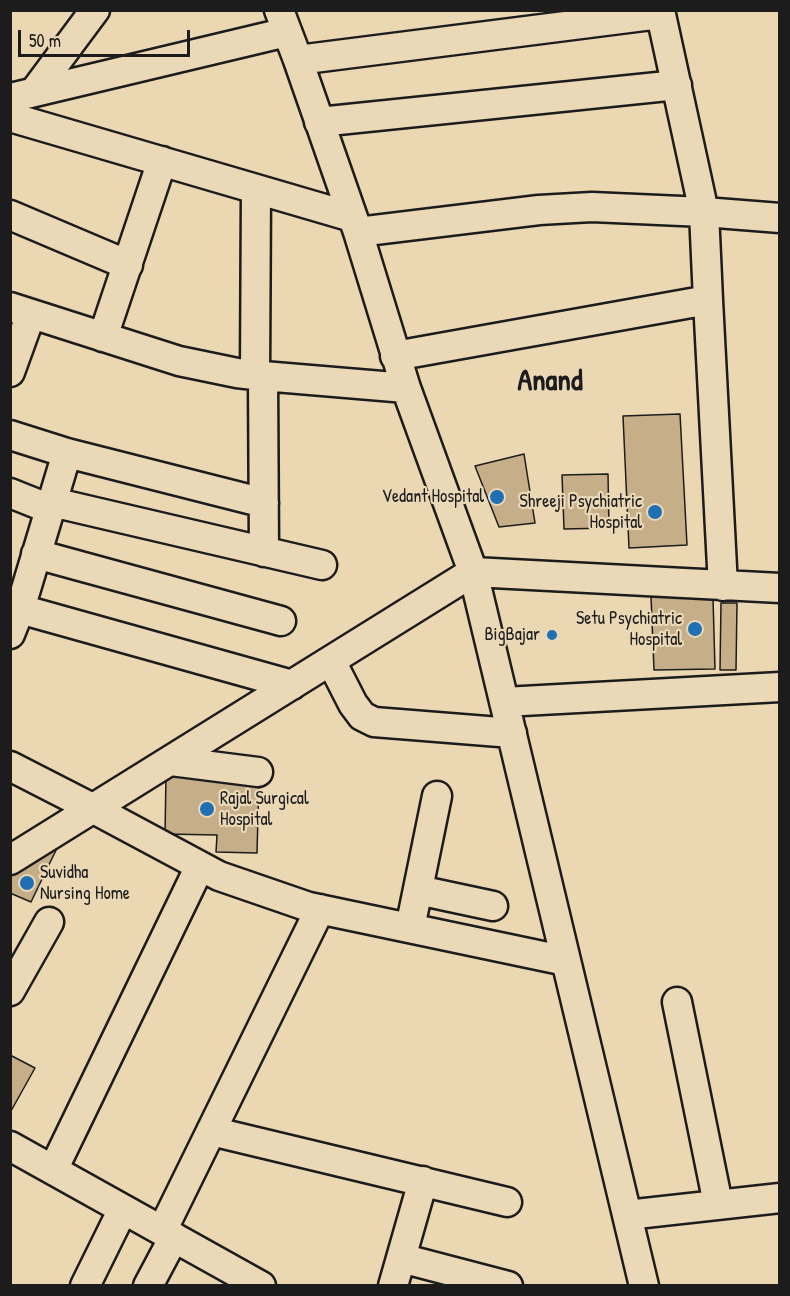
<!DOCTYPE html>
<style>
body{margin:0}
#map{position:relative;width:790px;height:1296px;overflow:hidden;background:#ebd7b2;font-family:"Patrick Hand",sans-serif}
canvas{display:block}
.frame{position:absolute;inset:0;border:12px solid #1c1c1c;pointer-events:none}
.scale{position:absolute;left:18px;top:30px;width:172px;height:27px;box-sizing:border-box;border:3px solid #1c1c1c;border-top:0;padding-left:8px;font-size:18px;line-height:21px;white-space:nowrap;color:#1c1c1c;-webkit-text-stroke:4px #ead8b6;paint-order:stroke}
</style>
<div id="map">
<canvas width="790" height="1296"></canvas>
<div class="frame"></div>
<div class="scale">50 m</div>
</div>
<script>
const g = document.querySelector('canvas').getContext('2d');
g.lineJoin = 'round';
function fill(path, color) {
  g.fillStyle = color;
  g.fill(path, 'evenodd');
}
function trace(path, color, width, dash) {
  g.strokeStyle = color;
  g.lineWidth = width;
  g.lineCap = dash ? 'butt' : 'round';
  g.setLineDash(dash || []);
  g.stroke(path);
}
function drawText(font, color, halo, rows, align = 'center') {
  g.font = font + ' "Patrick Hand",sans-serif';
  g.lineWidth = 4.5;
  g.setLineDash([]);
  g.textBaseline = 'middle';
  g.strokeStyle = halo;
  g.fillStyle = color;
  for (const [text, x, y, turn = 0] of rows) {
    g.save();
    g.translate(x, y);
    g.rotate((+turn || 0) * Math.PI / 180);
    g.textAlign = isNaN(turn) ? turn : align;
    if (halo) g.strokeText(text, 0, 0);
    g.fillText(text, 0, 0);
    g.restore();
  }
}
const building = new Path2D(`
 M680 414 687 545 629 548 623 416Z
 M524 454 535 523 499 527 475 466Z
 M608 474 609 528 564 529 562 475Z
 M651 597 713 598 715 669 654 670Z
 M721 603H737L736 670H720Z
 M166 776 259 778 257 853 216 852 217 835 165 834Z
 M59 844 31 902 10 893V872Z
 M10 1055 35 1068 11 1111H10Z`);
fill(building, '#c5ae88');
trace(building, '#1c1c1c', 1.5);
const minor = new Path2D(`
 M279 10 298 60 358 232 406 388 473 572 644 1286
 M660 10 704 212 708 300 723 586
 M298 60 660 14
 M34 92 95 10
 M10 98 287 32
 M10 117 352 217
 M319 122 677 85
 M10 215 128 265
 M358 232 539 210 592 207 704 212 780 218
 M10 307 179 361 237 373 263 376 406 388
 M103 337 162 161
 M395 356 708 300
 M10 372 31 314
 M255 375 256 189
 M263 376 264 552
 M10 435 67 453 264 503
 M10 493 50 509
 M52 502 322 565
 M36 554 281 621
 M20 609 292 685
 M10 634 20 609 67 453
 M331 661 353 704 362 716 374 722 512 733
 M504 702 780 687
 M171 761 258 772
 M10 766 94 809 219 876 309 907 566 961
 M10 860 473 572 780 588
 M418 890 493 906
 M410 928 437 796
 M10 991 49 922
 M677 1002 718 1204
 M211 1131 507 1202
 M10 1146 261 1286
 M53 1170 200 866
 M627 1215 780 1198
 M162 1231 320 909
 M401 1258 508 1286
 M85 1286 123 1209
 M148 1286 174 1237
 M393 1286 423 1181`);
trace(minor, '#1c1c1c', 33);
trace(minor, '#ead8b6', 28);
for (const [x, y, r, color] of [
 [497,497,8,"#1f6fb2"],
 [655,512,8,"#1f6fb2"],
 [695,629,8,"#1f6fb2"],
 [552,635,6,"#1f6fb2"],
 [207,809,8,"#1f6fb2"],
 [27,883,8,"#1f6fb2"]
]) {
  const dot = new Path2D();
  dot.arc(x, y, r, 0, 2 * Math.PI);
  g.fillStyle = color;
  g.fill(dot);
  trace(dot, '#ead8b6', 2);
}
drawText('18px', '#1c1c1c', '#ead8b6', [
 ["Vedant Hospital",484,497],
 ["Shreeji Psychiatric",642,502],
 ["Hospital",642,523],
 ["Setu Psychiatric",682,619],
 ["Hospital",682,640],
 ["BigBajar",540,635],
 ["Rajal Surgical",220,799,"left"],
 ["Hospital",220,820,"left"],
 ["Suvidha",40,873,"left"],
 ["Nursing Home",40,894,"left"]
], 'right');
drawText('bold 30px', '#1c1c1c', '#ead8b6', [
 ["Anand",550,382]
]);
</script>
